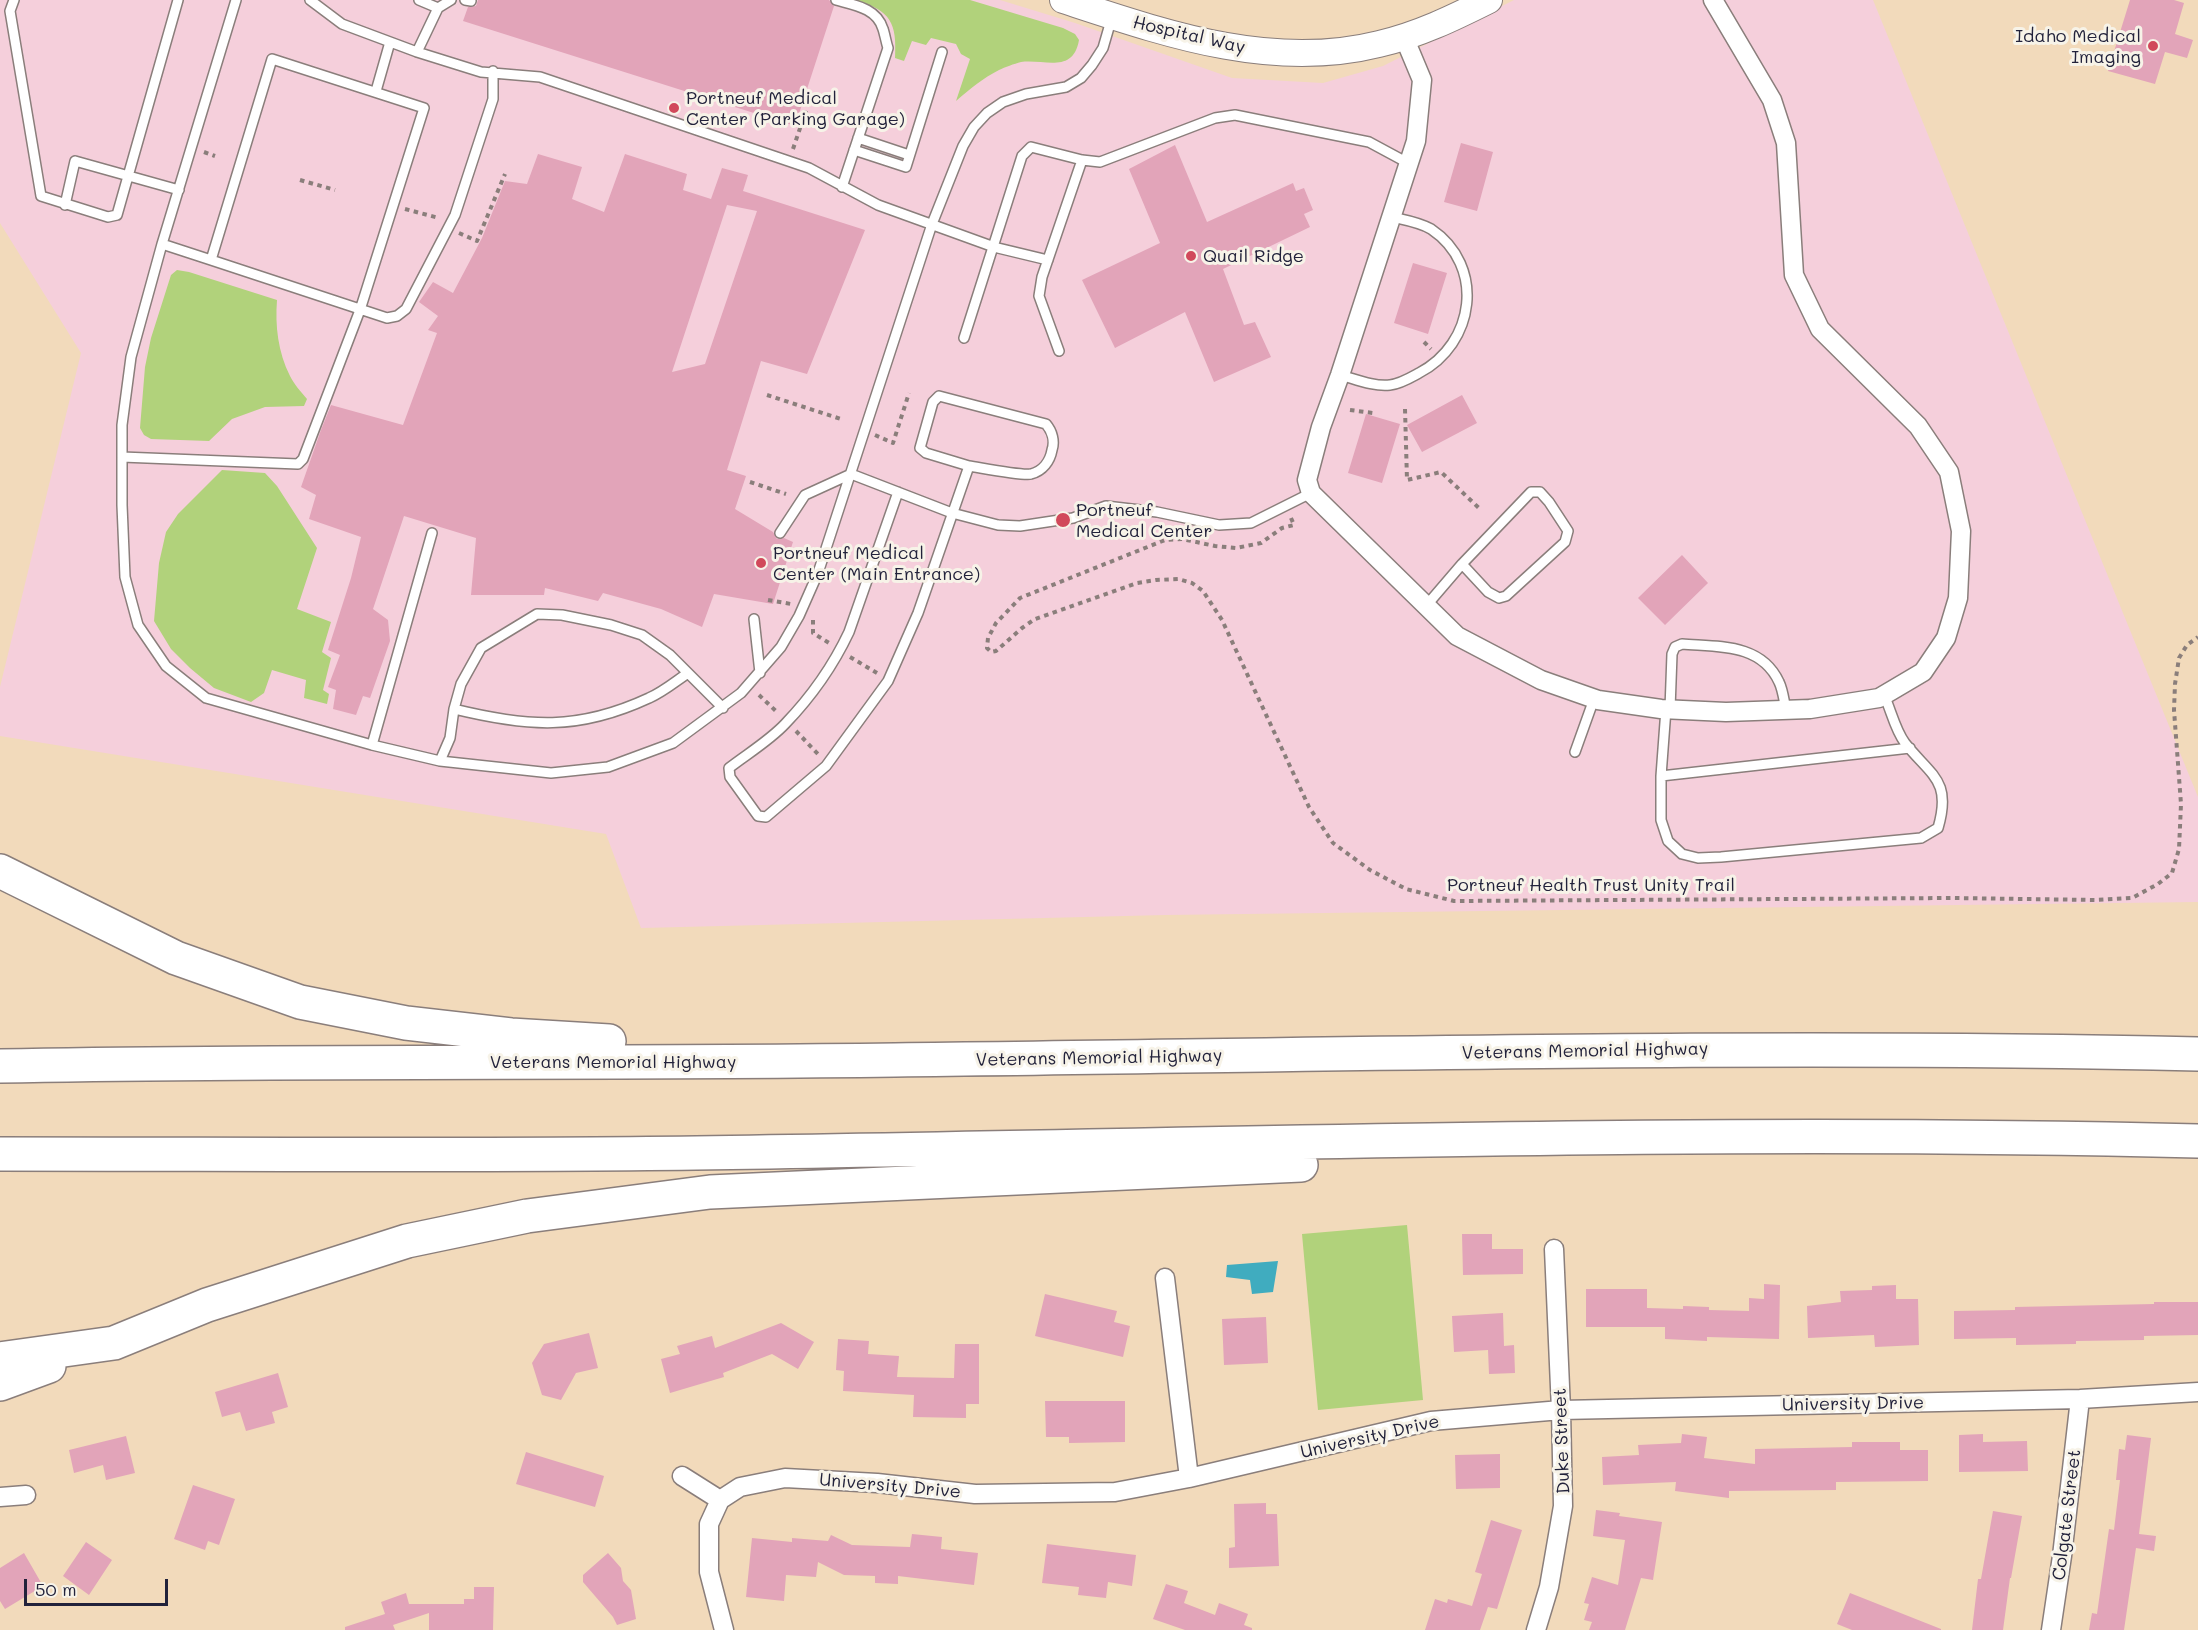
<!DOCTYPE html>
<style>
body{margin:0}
#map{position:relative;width:2198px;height:1630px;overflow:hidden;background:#f2dabb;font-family:Mali,sans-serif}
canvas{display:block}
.scale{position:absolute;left:24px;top:1579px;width:144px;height:27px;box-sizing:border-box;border:3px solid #22223b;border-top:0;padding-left:8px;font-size:18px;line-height:21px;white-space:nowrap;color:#22223b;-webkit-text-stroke:4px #f7f3e8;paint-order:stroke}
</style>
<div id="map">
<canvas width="2198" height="1630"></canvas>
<div class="scale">50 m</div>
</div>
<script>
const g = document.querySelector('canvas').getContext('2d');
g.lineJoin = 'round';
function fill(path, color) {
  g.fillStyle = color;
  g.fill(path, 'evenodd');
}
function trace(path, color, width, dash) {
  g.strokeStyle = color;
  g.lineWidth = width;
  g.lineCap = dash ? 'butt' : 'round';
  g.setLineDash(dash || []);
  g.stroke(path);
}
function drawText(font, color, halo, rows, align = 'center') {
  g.font = font + ' Mali,sans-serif';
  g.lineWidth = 6;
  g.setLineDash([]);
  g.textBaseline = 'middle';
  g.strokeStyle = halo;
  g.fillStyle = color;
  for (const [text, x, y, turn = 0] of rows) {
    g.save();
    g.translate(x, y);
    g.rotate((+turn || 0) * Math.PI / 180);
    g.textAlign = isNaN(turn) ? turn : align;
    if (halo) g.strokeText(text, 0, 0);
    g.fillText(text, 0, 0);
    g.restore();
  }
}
fill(new Path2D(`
 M0 0H1000L1075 23 1232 78 1323 83 1383 66 1514 0H1873L2198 797V902L1165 915 641 928 606 834 0 736V687L81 353 0 223Z`), '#f5cfdb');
fill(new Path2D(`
 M856 0H970L1063 28 1075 34 1079 40C1073 74 1045 59 1021 62 1014 64 1005 67 999 70 983 78 970 89 956 101L970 59 961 54 956 44 931 38 926 45 912 41 904 61 895 58C897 23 891 11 856 0Z
 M177 270 189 272 277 300C275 326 278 352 290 376 294 384 301 392 307 399L304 406 265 407 232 419 209 441 151 439 144 435 140 428 145 367 151 338 171 275Z
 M222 470 265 473 277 486 317 548 297 609 331 622 322 652 331 658 323 690 329 694 327 704 304 698 306 680 272 670 264 693 251 702 214 688 190 668 171 649 154 621 159 563 166 532 178 514Z
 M1407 1225 1423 1400 1318 1410 1302 1234Z`), '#b1d27b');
fill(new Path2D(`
 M1278 1261 1273 1292 1252 1294 1250 1280 1226 1277 1227 1265Z`), '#40acbf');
fill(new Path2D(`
 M478 0H829L834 6 795 126 463 21 468 7 476 6Z
 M2130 0H2174L2184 3 2175 34 2193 40 2187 58 2165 52 2155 84 2108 71Z
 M1461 143 1493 152 1477 211 1444 202Z
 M1175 145 1207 222 1293 183 1296 191 1304 188 1313 210 1304 214 1310 227 1223 269 1244 325 1255 322 1271 357 1214 382 1185 312 1115 348 1082 280 1160 243 1129 169Z
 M538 154 582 167 572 199 604 212 625 154 687 174 683 190 711 199 722 168 748 175 743 191 865 230 807 374 761 361 727 470 746 476 735 509 773 532 777 539 784 538 793 542 773 604 714 594 702 627 661 609 603 593 598 601 545 588 544 595H471L476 538 404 516 373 609 388 620 390 641 370 698 363 696 356 715 333 709 336 690 328 687 340 655 328 650 351 578 361 537 309 519 316 495 301 487 321 430 331 405 403 425 437 333 428 330 438 316 419 302 433 282 453 293 482 238 505 181 527 184ZM727 205 757 211 705 364 672 372Z
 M1413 263 1447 273 1428 334 1394 323Z
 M1462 395 1477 423 1422 452 1407 425Z
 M1366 414 1400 424 1382 483 1348 473Z
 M1682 555 1708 583 1665 625 1638 598Z
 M1462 1234H1492V1249H1523V1274L1463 1275Z
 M1764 1284 1780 1285 1779 1339 1707 1337V1341L1665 1339V1327H1586V1289H1647V1308L1683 1309V1306L1709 1307V1310L1749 1311V1298L1764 1299Z
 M1896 1285V1299H1918L1919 1345 1875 1347 1874 1335 1808 1338 1807 1306 1841 1302 1840 1291 1872 1290V1286Z
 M1045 1294 1117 1311 1114 1322 1130 1326 1123 1357 1035 1336Z
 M2154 1302H2198V1335L2144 1336V1340L2076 1341V1344L2016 1345V1338L1954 1339V1311L2015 1310V1307L2154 1304Z
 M1503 1313 1504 1346 1514 1345 1515 1373 1489 1374 1488 1350 1454 1352 1452 1316Z
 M1266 1317 1268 1363 1224 1365 1222 1319Z
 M781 1323 814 1342 798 1369 772 1354 723 1373 724 1377 670 1393 661 1359 680 1354 677 1346 712 1336 715 1348Z
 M589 1333 598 1368 576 1373 561 1400 542 1395 532 1363 544 1344Z
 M838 1339 869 1341 868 1354 899 1356 897 1377 954 1378 955 1344H979V1404H966V1418L913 1417 914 1395 843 1391 844 1371 836 1370Z
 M278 1373 288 1407 272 1412 275 1423 246 1431 240 1412 222 1417 215 1392Z
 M1045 1401H1125V1442L1069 1443V1437H1046Z
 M1682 1434 1707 1437 1704 1458 1755 1464V1449L1852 1447V1442H1900V1450H1928V1481L1836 1482V1490L1729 1491V1498L1675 1491 1676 1482 1603 1485 1602 1457 1639 1455 1638 1445 1681 1443Z
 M1983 1434V1442L2027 1441 2028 1471 1959 1472V1435Z
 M2127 1435 2151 1438 2139 1534 2156 1536 2154 1551 2136 1548 2124 1630H2089L2092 1613 2097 1614 2109 1529 2114 1530 2120 1480H2116L2119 1449 2125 1450Z
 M126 1436 135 1473 106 1480 103 1465 74 1473 69 1450Z
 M526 1452 604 1476 595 1507 516 1484Z
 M1500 1454V1488L1456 1489 1455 1455Z
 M193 1485 235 1499 219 1545 208 1541 205 1550 174 1539Z
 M1266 1503V1514H1277L1279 1566 1229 1568V1548L1235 1547 1234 1504Z
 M1596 1510 1620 1513 1619 1516 1662 1522 1653 1580 1641 1578 1625 1630H1589L1592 1622 1584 1620 1589 1604 1584 1603 1592 1577 1618 1585 1625 1540 1593 1536Z
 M1993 1511 2022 1516 2011 1578H2010L2003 1630H1972L1978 1579H1981Z
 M1491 1520 1522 1530 1497 1609 1488 1607 1480 1630H1425L1435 1599 1447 1603 1448 1599 1472 1606 1482 1574 1475 1572Z
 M912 1534 942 1537 941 1549 978 1553 974 1585 898 1576V1584L875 1583V1576L844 1575 818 1562 816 1577 786 1575 784 1601 746 1597 752 1538 792 1542V1538L828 1541 831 1535 852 1545 910 1547Z
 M86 1542 112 1560 89 1595 63 1576Z
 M1047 1544 1136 1555 1132 1586 1108 1582 1106 1598 1078 1595 1079 1587 1042 1583Z
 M24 1553 43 1586 5 1609 0 1601V1568Z
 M608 1553 621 1568 623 1581 631 1590 636 1619 617 1625 613 1617 583 1582V1575Z
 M1166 1584 1188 1591 1184 1603 1215 1615 1219 1603 1248 1614 1244 1625 1252 1628V1630H1185L1153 1619Z
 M474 1587H494L493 1630H429V1613L393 1625 395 1630H345V1627L385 1614 381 1602 406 1593 409 1604H464V1599H474Z
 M1850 1593 1941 1629V1630H1852L1837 1624Z`), '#e2a4b9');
const lane = new Path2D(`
 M14 0 10 11 41 196 108 217 117 215 178 0
 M236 0 162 244 131 357 122 425V505L125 577 138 625 166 666 206 698 372 745 440 761 551 773 608 767 673 743 741 693 781 647 799 616 818 573 932 224 963 146 974 127 987 113 1003 102 1026 94 1066 87 1081 78 1092 65 1103 48 1112 17
 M310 0 342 24 417 52 481 72 540 77 809 168 878 205 994 247 1048 260
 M465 0 471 1
 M836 0C854 5 877 8 883 29 885 35 886 42 888 48L842 187
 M438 8 451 0
 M417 52 438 8 419 0
 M376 91 390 42
 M858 138 909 155
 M854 150 906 167 942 52
 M65 205 75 161 179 190
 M162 244 211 260
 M964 338 1022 156 1031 147 1082 160 1100 162 1215 118 1235 115 1369 142 1408 163
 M1059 351 1039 296 1042 277 1082 160
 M1340 375C1355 379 1374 387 1390 385 1400 384 1410 378 1419 373 1475 344 1486 266 1431 229 1419 222 1405 220 1392 217
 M122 457 298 464 303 459 360 310 424 108 272 59 211 260 387 318 397 316 406 309 455 215 493 99V71
 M898 492 849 632C833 666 811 697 785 724 769 741 747 754 729 768L730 777 758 816 766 817 826 766 888 681 918 613 969 466 926 453 920 448 933 402 939 396 1046 424C1052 431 1055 441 1052 450 1050 461 1043 471 1031 474 1022 476 982 468 969 466
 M1531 492H1540L1549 502 1568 531 1565 542 1506 596 1499 598 1488 592 1462 564Z
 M780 533 805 495 851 474 952 513 998 525 1020 526 1073 518 1106 506 1157 512 1219 525 1251 523 1311 493
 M1426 606 1462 564
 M754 619 760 673
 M454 709C528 727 578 731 649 698 663 692 676 681 688 673
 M1666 709 1661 776V820L1668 841 1682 854 1698 858 1721 857 1921 838 1938 828C1952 780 1931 776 1905 743 1895 730 1891 710 1884 695
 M1670 709 1672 654 1675 647 1682 644C1718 647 1761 643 1779 682 1783 690 1784 701 1786 710
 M372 745 432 533
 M1575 752 1594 699
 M440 761 450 738 454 709 461 684 481 648 537 614 562 615 611 625 642 635 670 655 723 708
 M1661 776 1910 748`);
const street = new Path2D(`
 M1404 37 1422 80 1416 141 1340 375 1321 427 1307 480 1311 493 1457 636 1541 680 1598 700 1661 709 1726 712 1810 709 1879 698 1923 672 1946 638 1958 598 1961 531 1949 472 1918 426 1820 329 1794 275 1786 143 1772 100 1713 0
 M1165 1278 1189 1478
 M682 1476 720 1500
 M0 1497 26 1495
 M724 1630 709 1572V1524L720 1500 740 1487 785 1478 877 1483 975 1494 1115 1492 1189 1478 1431 1421 1561 1410 2080 1399 2198 1392
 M1536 1630 1549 1587 1563 1506 1561 1410 1554 1249
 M2051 1630 2062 1556 2080 1399`);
const secondary = new Path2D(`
 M1063 0C1164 33 1271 71 1379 44 1418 35 1453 18 1489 0`);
const highway = new Path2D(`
 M0 871 176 958 300 1002 406 1023 511 1035 609 1041
 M0 1066C298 1060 596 1064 895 1060 1329 1055 1764 1044 2198 1054
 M0 1154C232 1154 464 1156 696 1153 1196 1146 1697 1128 2198 1141
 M0 1359 114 1343 207 1305 407 1241 527 1216 710 1192 1301 1165
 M0 1384 49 1366`);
trace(lane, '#8a7e7b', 12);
trace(street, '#8a7e7b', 21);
trace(secondary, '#8a7e7b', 28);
trace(highway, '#8a7e7b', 36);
trace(new Path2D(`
 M793 149 810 99 806 98
 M204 152 215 156
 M300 180 335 190
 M405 209 439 218
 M459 233 477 241 505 174
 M1424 342 1431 349
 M767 395 844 420
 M1405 409 1407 480 1441 472 1481 510
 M1350 410 1373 413
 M875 435 893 443 909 393
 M750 482 786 494
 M1291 518 1294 525 1282 528 1261 543 1236 548 1215 546 1182 539 1165 540 1020 598 996 623 988 638 987 648 991 652 996 651 1022 628 1035 619 1137 583 1156 580 1178 579 1192 583 1203 591 1222 620 1309 807 1333 843 1370 870 1406 889 1454 901 1952 898 2096 900 2132 898 2158 884 2172 873 2179 849 2181 804 2174 710 2175 684 2179 658 2187 645 2198 637
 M768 600 791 604
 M813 620V633L829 643
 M850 657 877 673
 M759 695 778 713
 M796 731 818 754`), '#8a7e7b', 4, [4.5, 4.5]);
trace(lane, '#fff', 9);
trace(street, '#fff', 18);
trace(secondary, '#fff', 26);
trace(highway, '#fff', 33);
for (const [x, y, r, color] of [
 [2153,46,6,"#d1495b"],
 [674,108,6,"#d1495b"],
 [1191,256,6,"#d1495b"],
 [1063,520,8,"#d1495b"],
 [761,563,6,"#d1495b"]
]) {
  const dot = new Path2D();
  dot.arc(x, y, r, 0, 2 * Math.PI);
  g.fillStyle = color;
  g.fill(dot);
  trace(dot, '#f7f3e8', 2);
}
drawText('18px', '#22223b', '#f7f3e8', [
 ["Hospital Way",1189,35,13],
 ["Portneuf Health Trust Unity Trail",1591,885],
 ["Veterans Memorial Highway",1585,1051,-1],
 ["Veterans Memorial Highway",1099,1058,-1],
 ["Veterans Memorial Highway",613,1062],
 ["University Drive",1853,1404,-1],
 ["University Drive",1370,1437,-13],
 ["Duke Street",1562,1441,-92],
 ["University Drive",890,1486,5],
 ["Colgate Street",2067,1515,-83]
]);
drawText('18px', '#22223b', '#f7f3e8', [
 ["Idaho Medical",2141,36,"right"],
 ["Imaging",2141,57,"right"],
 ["Portneuf Medical",686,98],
 ["Center (Parking Garage)",686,119],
 ["Quail Ridge",1203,256],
 ["Portneuf",1076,510],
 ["Medical Center",1076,531],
 ["Portneuf Medical",773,553],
 ["Center (Main Entrance)",773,574]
], 'left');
</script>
